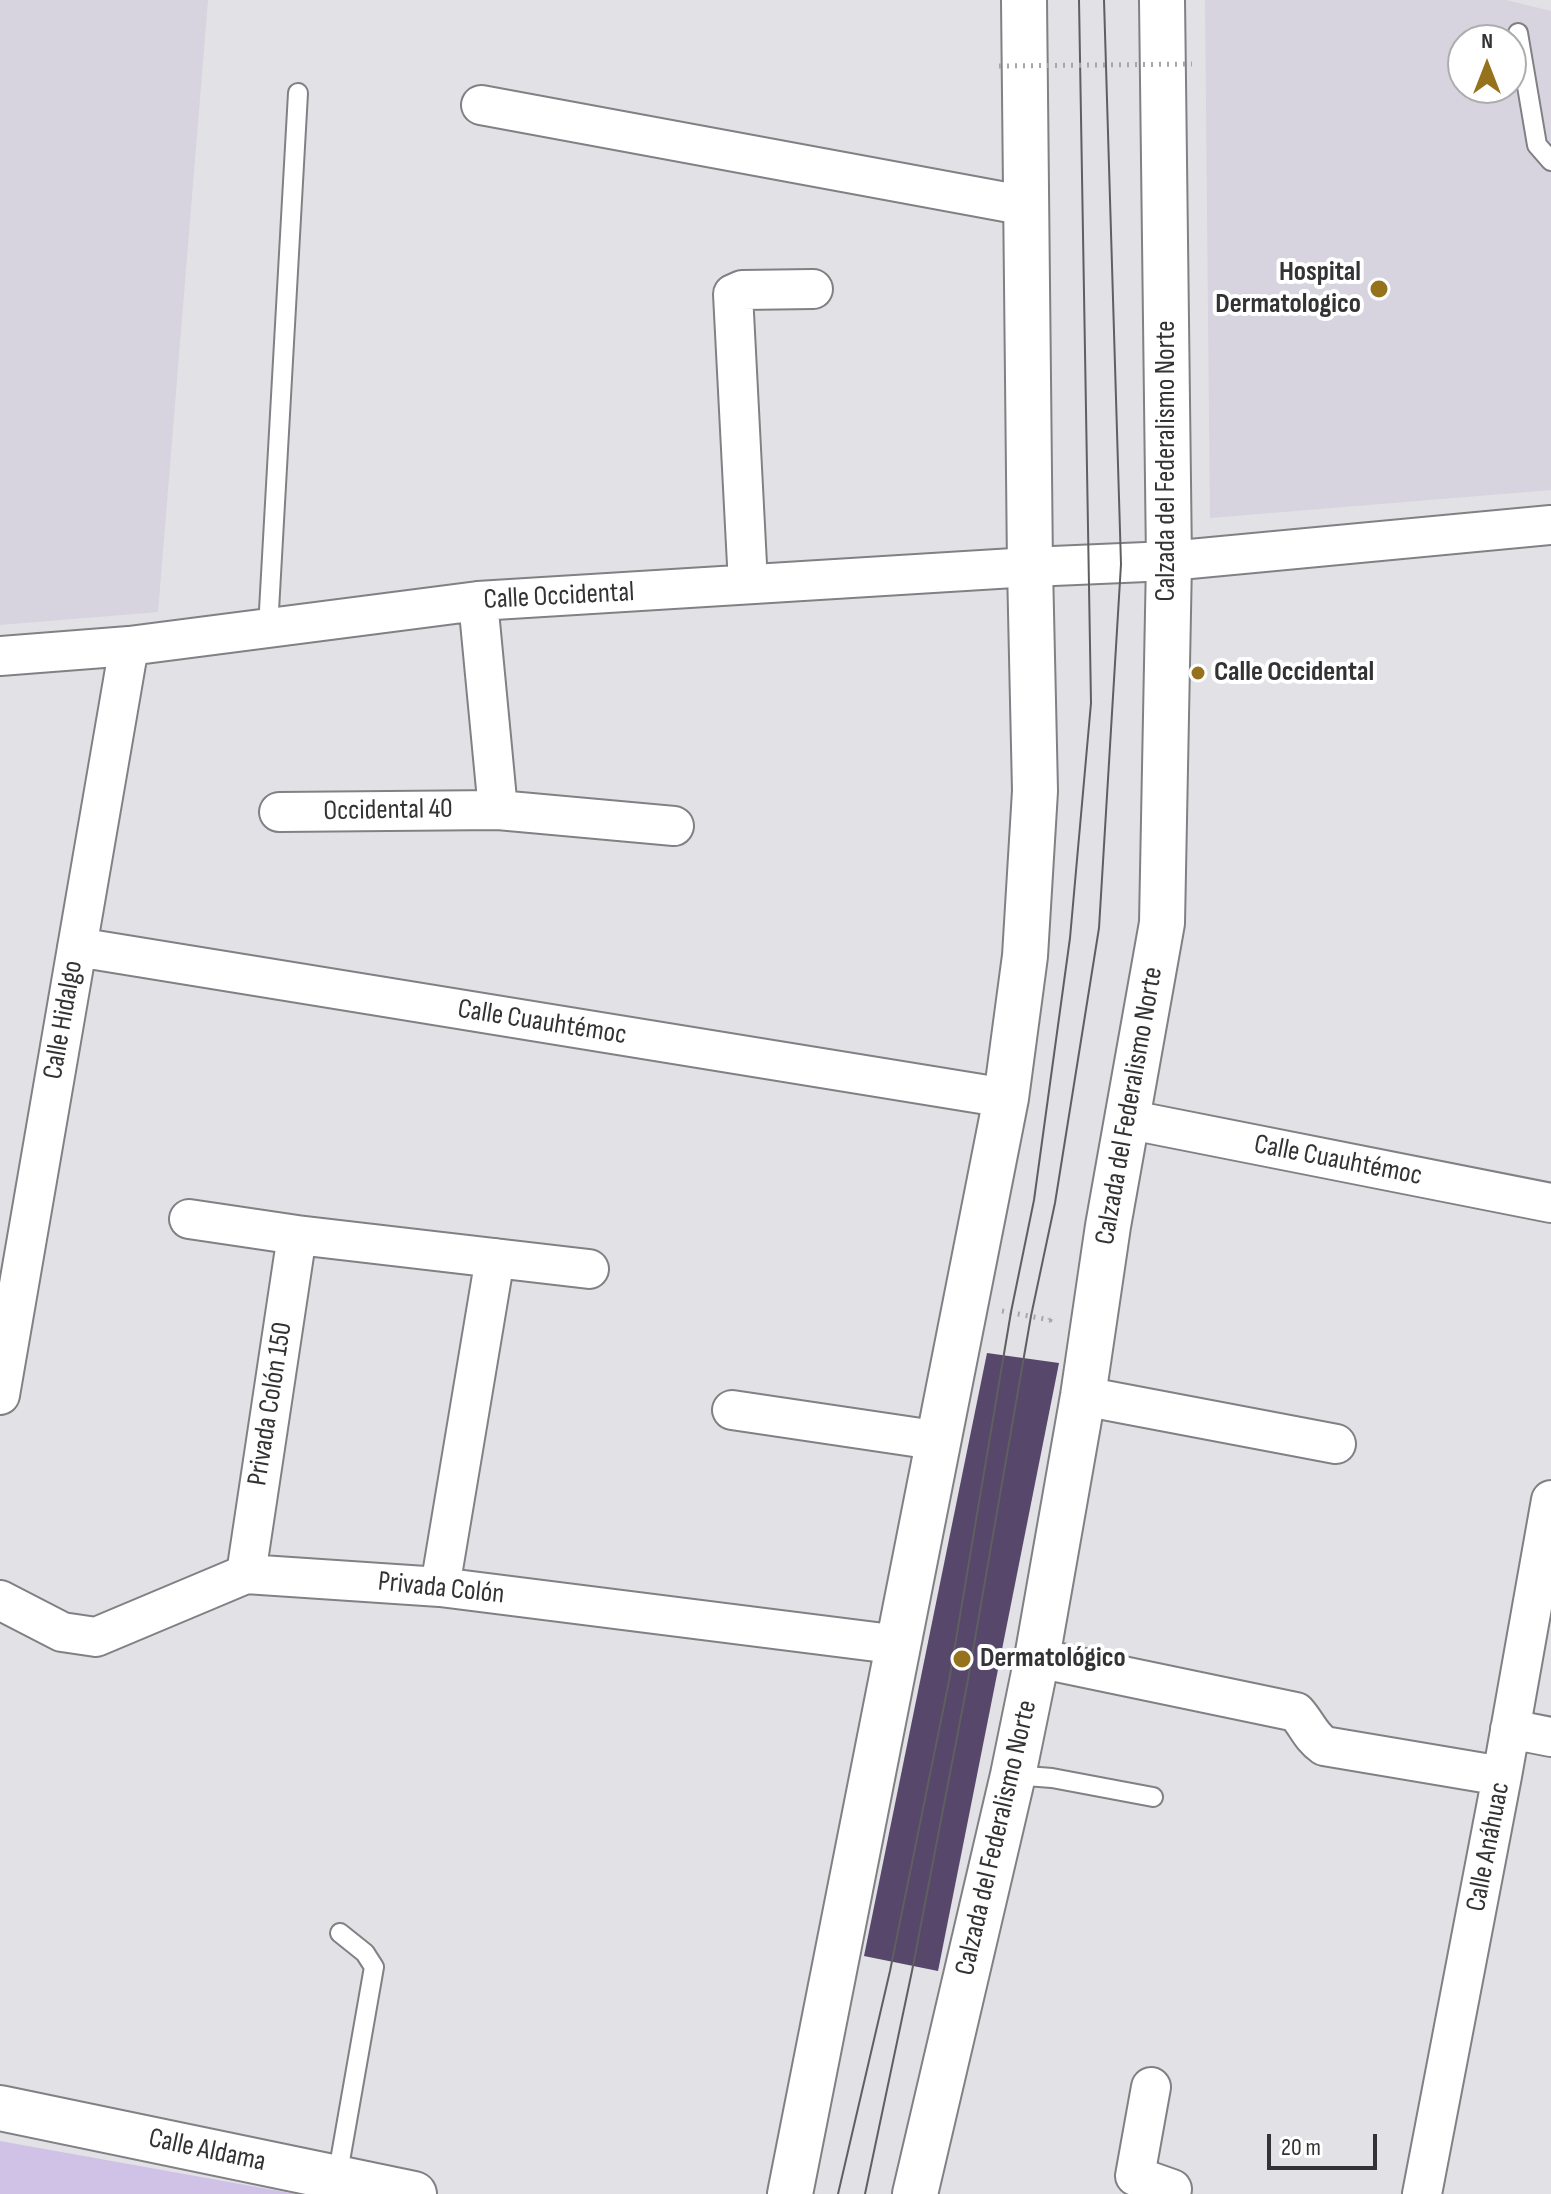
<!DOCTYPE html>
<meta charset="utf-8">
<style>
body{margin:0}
#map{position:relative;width:1551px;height:2194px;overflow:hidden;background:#e2e1e5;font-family:"Sofia Sans Condensed",sans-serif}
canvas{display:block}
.north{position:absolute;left:1447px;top:24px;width:80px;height:80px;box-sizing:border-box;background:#fff;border:2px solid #adadae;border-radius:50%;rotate:0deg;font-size:22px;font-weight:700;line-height:32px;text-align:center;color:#333234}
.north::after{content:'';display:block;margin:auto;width:28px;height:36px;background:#96721c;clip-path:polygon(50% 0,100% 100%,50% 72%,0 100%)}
.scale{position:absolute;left:1267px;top:2134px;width:110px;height:36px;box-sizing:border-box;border:4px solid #333234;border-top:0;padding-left:10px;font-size:24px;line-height:28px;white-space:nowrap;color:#333234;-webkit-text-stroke:6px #fff;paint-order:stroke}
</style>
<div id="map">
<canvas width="1551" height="2194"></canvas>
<div class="north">N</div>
<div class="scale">20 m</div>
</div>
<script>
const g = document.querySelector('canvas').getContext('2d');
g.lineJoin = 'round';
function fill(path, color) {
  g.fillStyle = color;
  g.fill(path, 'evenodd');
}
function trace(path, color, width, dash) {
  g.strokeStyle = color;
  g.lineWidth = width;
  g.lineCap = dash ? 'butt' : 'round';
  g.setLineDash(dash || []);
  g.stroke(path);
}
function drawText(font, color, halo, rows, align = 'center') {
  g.font = font + ' "Sofia Sans Condensed",sans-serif';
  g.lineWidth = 8;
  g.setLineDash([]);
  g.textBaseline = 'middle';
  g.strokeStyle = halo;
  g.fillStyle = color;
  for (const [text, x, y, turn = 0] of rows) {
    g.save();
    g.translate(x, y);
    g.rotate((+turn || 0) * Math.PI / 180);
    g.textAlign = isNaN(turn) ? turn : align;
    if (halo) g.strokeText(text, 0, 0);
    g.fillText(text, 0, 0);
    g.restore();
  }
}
fill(new Path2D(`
 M0 0H208L158 612 0 625Z
 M1205 0H1506L1551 11V490L1210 518ZM1463 40H1511V88H1463Z`), '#d7d3df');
fill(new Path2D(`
 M0 2141 296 2194H0Z`), '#d0c2e6');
fill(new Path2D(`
 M987 1353 1059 1363 938 1971 864 1956Z`), '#56476b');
const service = new Path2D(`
 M1518 33 1537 145 1551 161
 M268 628 298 93
 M1013 1775 1052 1778 1153 1797
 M337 2178 374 1967 365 1953 340 1933`);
const minor = new Path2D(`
 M481 105 1027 206
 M748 584 733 294 742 290 813 289
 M478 601 498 810
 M0 656 129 646 478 601 1030 567 1169 561 1551 525
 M279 812 498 810 674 826
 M77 947 1006 1098
 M1126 1119 1551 1203
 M189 1219 297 1235 589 1269
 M0 1395 129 646
 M1083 1396 1336 1444
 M732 1410 941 1441
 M246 1574 297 1235
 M440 1587 495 1258
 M0 1600 62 1632 96 1637 246 1574 440 1587 900 1645
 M1037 1658 1296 1712C1307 1724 1310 1736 1324 1746L1502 1776
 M1510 1729 1551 1737
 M1151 2087 1135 2176 1172 2189 1170 2194
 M1422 2194 1502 1776 1551 1500`);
const tertiary = new Path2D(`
 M0 2108 414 2194`);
const primary = new Path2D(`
 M790 2194 1006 1098 1025 956 1035 791 1030 567 1024 0
 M915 2194 1013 1775 1037 1658 1083 1396 1108 1226 1162 923 1169 561 1162 0`);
trace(service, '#818084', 22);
trace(minor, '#818084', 42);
trace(tertiary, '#818084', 48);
trace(primary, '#818084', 48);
trace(new Path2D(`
 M1002 1311 1050 1320 1051 1315`), '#a7a6aa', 5, [2, 6]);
trace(service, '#fff', 18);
trace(minor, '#fff', 38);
trace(tertiary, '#fff', 44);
trace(primary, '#fff', 44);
trace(new Path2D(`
 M838 2194 890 1971 949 1681 1011 1312 1034 1200 1070 938 1091 703 1079 0
 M865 2194 912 1971 967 1685 1031 1316 1055 1203 1099 928 1121 564 1104 0`), '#5f5e60', 2);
trace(new Path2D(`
 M999 66 1192 64`), '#a7a6aa', 5, [2, 6]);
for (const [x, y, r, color] of [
 [1379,289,10,"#96721c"],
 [1198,673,8,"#96721c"],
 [962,1659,10,"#96721c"]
]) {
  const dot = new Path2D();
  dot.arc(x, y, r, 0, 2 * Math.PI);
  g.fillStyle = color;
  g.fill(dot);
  trace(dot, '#fff', 3);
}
drawText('bold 28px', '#333234', '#fff', [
 ["Hospital",1361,273,"right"],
 ["Dermatologico",1361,305,"right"],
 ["Calle Occidental",1214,673],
 ["Dermatológico",980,1659]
], 'left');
drawText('28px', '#333234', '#fff', [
 ["Calzada del Federalismo Norte",1167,461,-90],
 ["Calle Occidental",559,597,-3],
 ["Occidental 40",388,811,-1],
 ["Calle Hidalgo",64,1020,-80],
 ["Calle Cuauhtémoc",542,1023,9],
 ["Calzada del Federalismo Norte",1130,1106,-80],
 ["Calle Cuauhtémoc",1338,1161,11],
 ["Privada Colón 150",271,1404,-81],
 ["Privada Colón",441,1589,6],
 ["Calzada del Federalismo Norte",997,1838,-77],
 ["Calle Anáhuac",1489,1847,-79],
 ["Calle Aldama",207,2151,12]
]);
</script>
